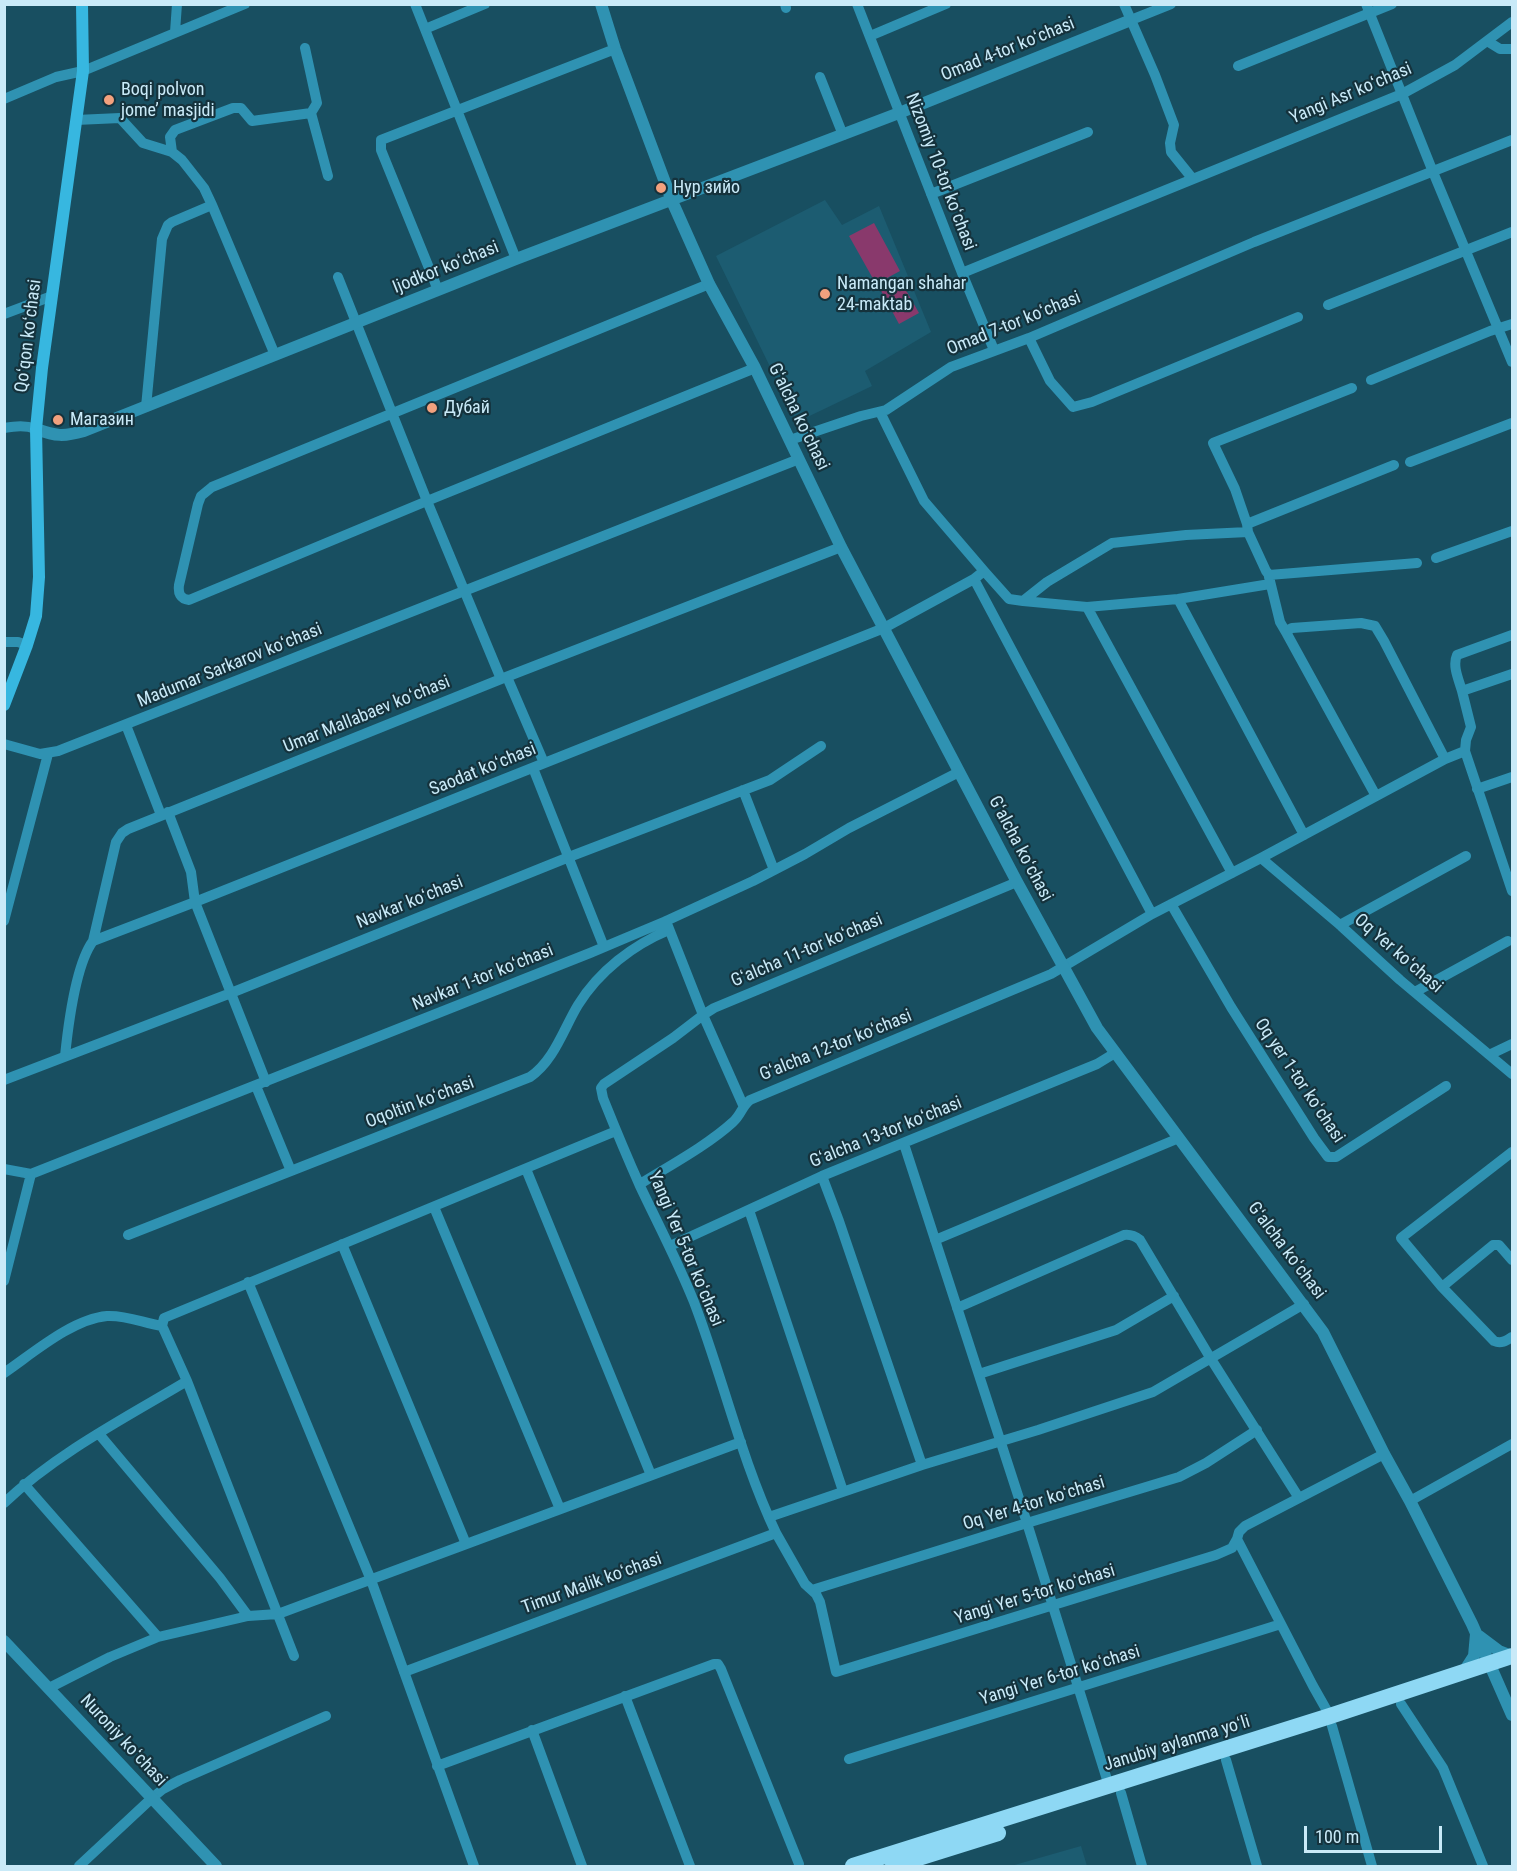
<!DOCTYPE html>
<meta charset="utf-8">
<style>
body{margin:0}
#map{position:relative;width:1517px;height:1871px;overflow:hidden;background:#184f61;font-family:"Roboto Condensed",sans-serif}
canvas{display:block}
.frame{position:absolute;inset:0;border:6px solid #c9eaf8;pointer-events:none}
.scale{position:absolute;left:1304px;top:1826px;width:138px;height:27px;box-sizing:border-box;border:3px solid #c9eaf8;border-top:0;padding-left:8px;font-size:18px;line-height:21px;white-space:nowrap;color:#c9eaf8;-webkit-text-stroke:4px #15323c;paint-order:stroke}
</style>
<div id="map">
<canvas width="1517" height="1871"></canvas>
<div class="frame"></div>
<div class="scale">100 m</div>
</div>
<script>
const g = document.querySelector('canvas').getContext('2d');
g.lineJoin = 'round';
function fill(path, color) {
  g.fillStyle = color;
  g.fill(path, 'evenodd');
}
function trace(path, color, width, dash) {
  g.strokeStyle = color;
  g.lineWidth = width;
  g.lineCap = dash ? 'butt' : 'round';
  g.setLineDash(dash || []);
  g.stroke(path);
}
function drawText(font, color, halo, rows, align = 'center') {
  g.font = font + ' "Roboto Condensed",sans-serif';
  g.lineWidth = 4.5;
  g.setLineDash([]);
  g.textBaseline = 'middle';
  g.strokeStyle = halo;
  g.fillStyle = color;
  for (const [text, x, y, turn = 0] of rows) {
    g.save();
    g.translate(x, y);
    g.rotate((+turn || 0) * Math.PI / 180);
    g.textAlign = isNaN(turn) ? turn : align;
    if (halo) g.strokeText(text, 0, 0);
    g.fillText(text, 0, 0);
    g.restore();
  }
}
fill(new Path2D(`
 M825 200 842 225 879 206 931 332 865 371 872 386 797 422 716 256Z
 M1081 1846 1087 1866H1011Z`), '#1c5c71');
fill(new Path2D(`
 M874 223 900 271 876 284 849 236Z
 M899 278 919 313 899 324 880 289Z`), '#89396c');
trace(new Path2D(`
 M415 4 516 259
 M785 4 786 8
 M857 4 962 273 994 350
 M1124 4 1155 75 1174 125 1170 143 1171 152 1192 178
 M1366 4 1433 172 1512 362
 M1131 20 1171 4
 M425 29 485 4
 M175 32 177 4
 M870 36 946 4
 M1487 41 1500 49H1512
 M305 48 317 103 311 113
 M1238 66 1392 4
 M820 77 843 135
 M4 99 56 77 83 71 245 4
 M76 120 120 118 143 143 172 152 182 160 204 188 212 205
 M172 152 170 137 175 130 233 108H241L252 121 311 113 328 176
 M931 194 1088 132
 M962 273 1402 94 1455 65 1512 22
 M338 277 427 501 501 679
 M709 284 212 487 201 496 198 504 179 585C178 593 180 599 189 600L427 501 755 368
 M438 290 381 150V140L615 49
 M1328 305 1512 232
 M4 314 52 296
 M1029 338 1050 381 1073 407 1092 402 1298 317
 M1371 380 1490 331 1512 324
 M146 407 162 239 168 225 172 222 212 205 275 355
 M880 412 924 501 984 571
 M4 428C16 426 25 425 36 429
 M790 440 861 416 886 410 951 367 1029 338 1254 242 1512 140
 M1410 462 1512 423
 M1247 524 1235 489 1213 443 1352 388
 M1248 532 1266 571 1269 575 1417 563
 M1436 558 1512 531
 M1269 577 1280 622 1287 634
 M974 579 1152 914
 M1178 599 1304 835
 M1023 601 1087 607 1178 599 1270 584
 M1087 607 1232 873
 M4 642H18L27 645
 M1512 674 1462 691 1471 727 1466 740 1465 751 1512 891
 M507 677 544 763
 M1462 691C1459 680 1452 666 1457 655L1512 635
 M126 725 161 815
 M4 744 40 754 58 751 799 459
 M533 768 604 947
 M1477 789 1512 777
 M743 790 774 870
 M1376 796 1287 634 1288 630 1292 628 1361 623 1375 626 1384 641 1445 759
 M168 812 191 872 195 902 266 1082
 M1261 858 1340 925 1400 980 1512 1074
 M1171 904 1231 1007 1314 1138 1328 1157H1336L1446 1086
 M4 921 48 754
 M1340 925 1466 856
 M93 941 195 902 884 628 974 579 984 571 1009 599 1023 601 1047 582 1112 543 1186 535 1248 532 1247 524 1394 465
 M1415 992 1508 941
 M1491 1054 1512 1044
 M65 1056C68 1027 76 964 93 941L116 842 122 833 128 829 501 679 841 547
 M4 1080 231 993 569 857 770 780 821 746
 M256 1086 291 1171
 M743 1105 703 1015 714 1008 1017 882
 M904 1144 1027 1523 1109 1786
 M1512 1152 1401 1238 1442 1287 1494 1341C1501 1344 1506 1341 1512 1337
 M4 1169 31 1174 590 953 666 921 753 881 805 854 849 828 959 772
 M526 1169 651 1475
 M822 1176 839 1221 922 1465
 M640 1184C669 1166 708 1145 733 1122 741 1115 742 1106 750 1100L1051 974 1152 914 1261 858 1445 759 1465 751
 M434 1207 560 1509
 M749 1210 843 1491
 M128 1235 530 1077C554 1061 564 1028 578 1005 599 971 633 945 669 930
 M935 1240 1179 1138
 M342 1244 466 1544
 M670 1246 822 1176 1097 1064 1115 1053
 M4 1281 31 1174
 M248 1282 371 1580 474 1866
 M1442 1287 1493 1245H1499L1512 1260
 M957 1308 1124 1235C1131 1234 1135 1236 1140 1240L1211 1359 1299 1498
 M4 1373C32 1354 72 1319 107 1316 127 1315 143 1323 162 1326
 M979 1374 1116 1330 1174 1296
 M99 1434 220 1578 248 1616
 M24 1484 158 1637
 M1410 1501 1512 1444
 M4 1503C57 1453 125 1418 187 1381
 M769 1517 922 1465 1038 1430 1153 1392 1304 1304
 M776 1533 805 1584 816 1594 820 1602 836 1672 1216 1555 1232 1548 1237 1539
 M812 1590 1027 1523 1179 1477 1206 1463 1257 1430
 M294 1656 187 1381 164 1330 162 1326 164 1318 616 1131
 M404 1672 776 1533C741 1459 723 1378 694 1302 678 1262 658 1224 640 1186 627 1157 615 1128 603 1098L601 1088 604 1084 673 1038 703 1015 666 921
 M49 1688 110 1657 158 1637 248 1616 278 1614 741 1442
 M625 1696 690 1866
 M1401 1704 1443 1768 1483 1866
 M1330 1716 1313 1686 1237 1539 1239 1532 1245 1526 1384 1454
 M1332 1726 1372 1866
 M532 1730 582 1866
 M849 1759 1281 1624
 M1226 1760 1257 1866
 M437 1766 714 1664H718L721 1669 799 1864
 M1121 1793 1142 1866
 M79 1866 152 1798 163 1789 180 1780 326 1716`), '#2f92b2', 10);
trace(new Path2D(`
 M601 4 615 49 672 201 709 284 755 368 841 547 1017 882 1097 1028 1323 1332 1384 1454 1410 1501 1472 1624 1512 1715
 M36 429C56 436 63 437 84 431L516 259 899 113 1131 20
 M1479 1636 1499 1651 1512 1656
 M4 1641 216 1866
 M1463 1673 1474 1656 1476 1634`), '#2f92b2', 12);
trace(new Path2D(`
 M4 705 27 645 36 616 39 577 36 429 42 368 83 71 82 4`), '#37b7e0', 12);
trace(new Path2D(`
 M853 1866 1330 1716 1512 1656
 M893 1866 998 1833`), '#8ed8f4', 16);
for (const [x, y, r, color] of [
 [109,100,6,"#f2a17e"],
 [661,188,6,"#f2a17e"],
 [825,294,6,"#f2a17e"],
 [432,408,6,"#f2a17e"],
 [58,420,6,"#f2a17e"]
]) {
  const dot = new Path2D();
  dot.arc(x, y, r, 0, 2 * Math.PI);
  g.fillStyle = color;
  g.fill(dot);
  trace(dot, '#15323c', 2);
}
drawText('18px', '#c9eaf8', '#15323c', [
 ["Omad 4-tor koʻchasi",1008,50,-22],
 ["Yangi Asr koʻchasi",1351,94,-23],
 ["Nizomiy 10-tor koʻchasi",940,172,69],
 ["Ijodkor koʻchasi",446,268,-22],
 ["Omad 7-tor koʻchasi",1014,324,-22],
 ["Qoʻqon koʻchasi",29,336,-83],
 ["Gʻalcha koʻchasi",798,417,64],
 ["Madumar Sarkarov koʻchasi",230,666,-22],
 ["Umar Mallabaev koʻchasi",367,715,-22],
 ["Saodat koʻchasi",483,770,-22],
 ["Gʻalcha koʻchasi",1020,849,62],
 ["Navkar koʻchasi",410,903,-22],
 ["Gʻalcha 11-tor koʻchasi",807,951,-23],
 ["Oq Yer koʻchasi",1398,954,41],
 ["Navkar 1-tor koʻchasi",483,978,-22],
 ["Gʻalcha 12-tor koʻchasi",836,1046,-22],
 ["Oq yer 1-tor koʻchasi",1299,1081,56],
 ["Oqoltin koʻchasi",420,1103,-21],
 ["Gʻalcha 13-tor koʻchasi",886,1133,-22],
 ["Yangi Yer 5-tor koʻchasi",685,1249,67],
 ["Gʻalcha koʻchasi",1286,1251,53],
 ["Oq Yer 4-tor koʻchasi",1034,1504,-17],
 ["Timur Malik koʻchasi",592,1584,-20],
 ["Yangi Yer 5-tor koʻchasi",1035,1595,-17],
 ["Yangi Yer 6-tor koʻchasi",1060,1676,-17],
 ["Nuroniy koʻchasi",123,1741,47],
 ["Janubiy aylanma yoʻli",1177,1744,-17]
]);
drawText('18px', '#c9eaf8', '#15323c', [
 ["Boqi polvon",121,90],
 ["jome’ masjidi",121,111],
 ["Нур зийо",673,188],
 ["Namangan shahar",837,284],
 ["24-maktab",837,305],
 ["Дубай",444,408],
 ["Магазин",70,420]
], 'left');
</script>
